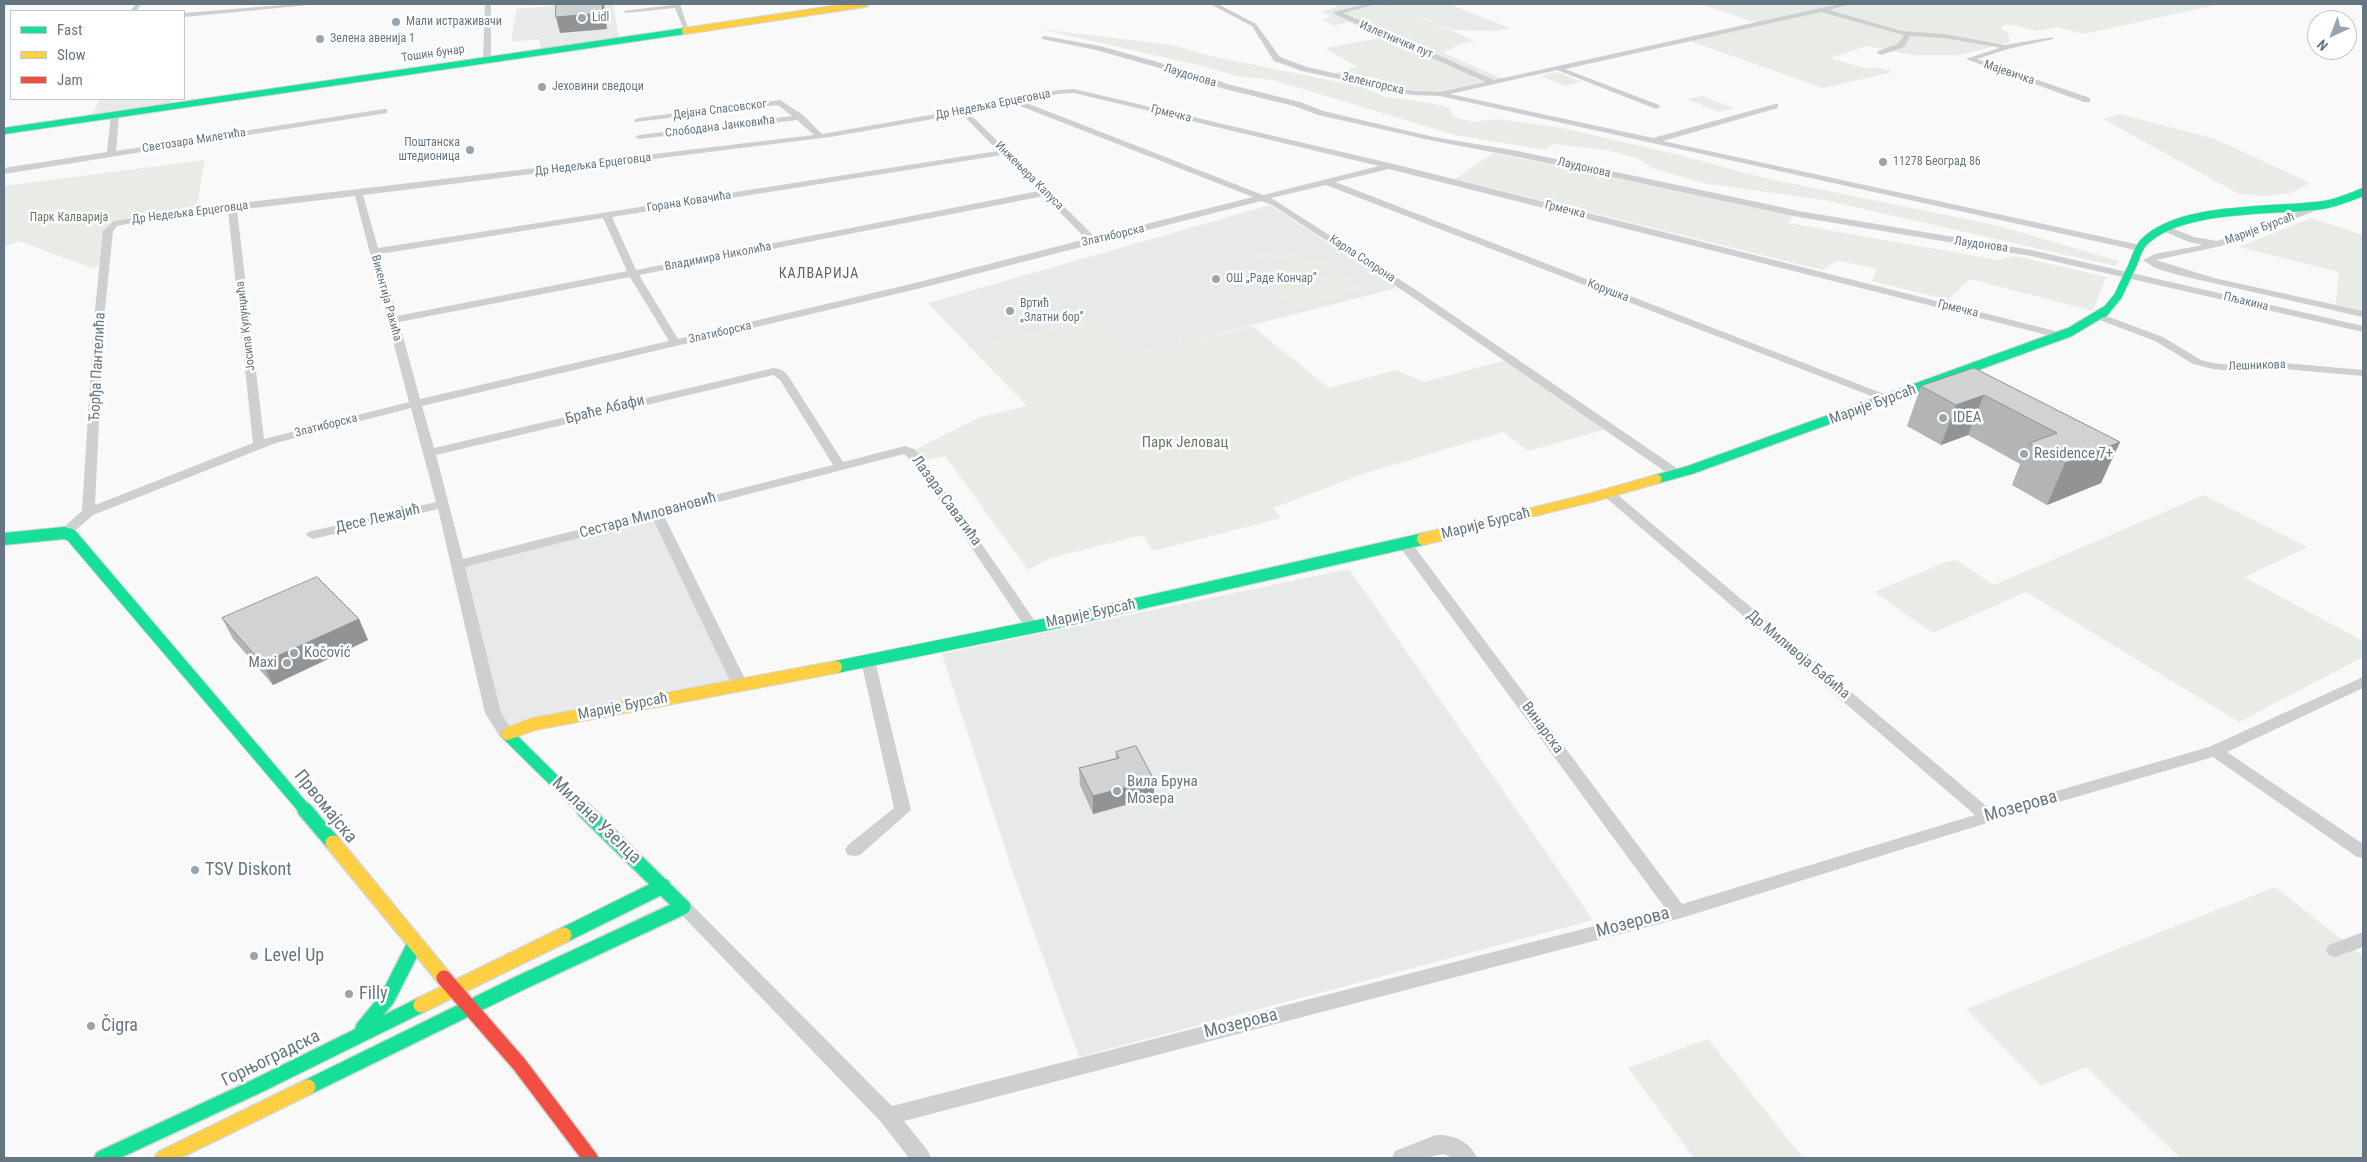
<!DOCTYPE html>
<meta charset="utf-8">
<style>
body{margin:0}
#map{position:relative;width:2367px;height:1162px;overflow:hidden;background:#f9f9f9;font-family:"Roboto Condensed",sans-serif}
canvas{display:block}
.frame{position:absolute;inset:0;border:5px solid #657683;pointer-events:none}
.legend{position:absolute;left:10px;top:10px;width:175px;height:90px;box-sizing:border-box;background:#fff;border:1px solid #c1c8cd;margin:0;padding:6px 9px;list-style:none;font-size:15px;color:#657683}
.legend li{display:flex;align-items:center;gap:10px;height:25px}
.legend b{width:25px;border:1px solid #c1c8cd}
.north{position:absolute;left:2307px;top:10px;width:50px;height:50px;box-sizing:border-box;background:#fff;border:1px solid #c1c8cd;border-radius:50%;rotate:223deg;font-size:14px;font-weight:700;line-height:20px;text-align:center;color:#657683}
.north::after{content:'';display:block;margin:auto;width:18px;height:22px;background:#99a4ac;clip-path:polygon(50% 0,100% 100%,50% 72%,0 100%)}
</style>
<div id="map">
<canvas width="2367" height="1162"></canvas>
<div class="frame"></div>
<ul class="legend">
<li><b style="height:6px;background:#16e098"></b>Fast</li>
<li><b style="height:6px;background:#ffcf43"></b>Slow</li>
<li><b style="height:6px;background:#f24e42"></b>Jam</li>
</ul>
<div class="north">N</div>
</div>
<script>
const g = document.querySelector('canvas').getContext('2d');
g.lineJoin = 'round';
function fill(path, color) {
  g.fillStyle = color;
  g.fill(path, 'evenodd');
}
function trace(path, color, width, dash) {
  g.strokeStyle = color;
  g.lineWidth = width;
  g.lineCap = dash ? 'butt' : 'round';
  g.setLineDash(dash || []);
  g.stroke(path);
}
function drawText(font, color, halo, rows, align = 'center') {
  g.font = font + ' "Roboto Condensed",sans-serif';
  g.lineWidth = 5;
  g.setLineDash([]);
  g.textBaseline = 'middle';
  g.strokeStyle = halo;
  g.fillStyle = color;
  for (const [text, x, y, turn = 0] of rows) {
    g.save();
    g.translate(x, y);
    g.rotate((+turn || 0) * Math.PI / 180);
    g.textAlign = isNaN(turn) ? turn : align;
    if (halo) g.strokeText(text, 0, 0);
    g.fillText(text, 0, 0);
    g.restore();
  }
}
fill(new Path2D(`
 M576 4H613L619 39 542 51 539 39 511 42 517 9Z
 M1389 4H1449L1510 28 1496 31 1452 30Z
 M100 99H173L171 103 93 114Z
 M1270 205 1397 288 1131 356 1093 319 971 348 928 303Z
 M657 514 740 685 506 733 457 565Z
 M1349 569 1593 920 1079 1057 1014 876 942 654Z`), '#e8e9e9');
fill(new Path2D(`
 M1331 4H1389L1475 41 1458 45 1443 53 1504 79 1429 95 1343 77 1335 73 1357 67 1325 48 1385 37 1349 22 1333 26 1322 19 1331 17 1321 11 1338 7Z
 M1700 4H2220L2084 34 2057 27 2038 31 2012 25H2003L2001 28 2008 33 2010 42 1959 55H1913L1867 46 1830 58 1867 69 1877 67 1893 72 1823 88 1690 41 1760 24Z
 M1040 29 1172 45 1211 56 1362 87 1386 97 1430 103 1449 108 1454 117 1473 122 1497 119 1562 128 1679 155 1765 178 1999 226 2119 261 2115 266 1824 200 1703 183 1655 169 1639 159 1607 150 1552 144 1546 150 1455 135 1273 80 1237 76 1198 65Z
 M1558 72 1582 82 1565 86 1541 76Z
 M1702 96 1734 108 1719 112 1687 99Z
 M2120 114 2215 139 2310 183 2291 193 2266 196 2239 194 2103 119Z
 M1493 153 1794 215 1788 223 1998 260 2015 256 2106 277 2093 311 1970 279 1948 300 1872 281 1877 269 1837 260 1823 270 1455 179Z
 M205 160 196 212 114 224 106 264 92 268 19 241 4 247V186Z
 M2311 218 2363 235V317L2335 311 2339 272 2239 247Z
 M1285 246 1300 255 1266 265 1251 255Z
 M1320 257 1336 268 1288 281 1272 270Z
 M1339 271 1367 289 1296 309 1269 290Z
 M1093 319 1131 356 1252 326 1329 388 1396 370 1424 382 1510 359 1611 428 1528 451 1503 432 1366 473 1273 508 1281 518 1153 551 1142 535 1050 558 1028 570 945 456 919 462 910 452 980 417 1027 406 971 348Z
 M2204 495 2308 547 2244 577 2363 641V657L2239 722 2026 592 1933 633 1874 592 1946 562 1956 560 1994 585Z
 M2275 887 2363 956V1158H2180L2086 1067 2041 1086 1966 1009Z
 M1708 1039 1803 1158H1694L1628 1068Z`), '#e8ebe6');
const fastFar4 = new Path2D(`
 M4 131 685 31`);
const fastFar3 = new Path2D(`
 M2133 264C2136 257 2138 249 2143 243 2179 205 2274 212 2323 205 2337 203 2350 197 2363 192
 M2104 313 2118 296`);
const fastFar2 = new Path2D(`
 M1657 479 1690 470 2070 332 2105 311`);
const fastFar1 = new Path2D(`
 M4 539 64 533 71 535 306 811
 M836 667 1053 623 1423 539
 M507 734 585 811`);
const fast = new Path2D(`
 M305 810 333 843
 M564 935 663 886
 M363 1028 387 999 415 944
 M308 1087 518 984 683 907 584 810
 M102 1158 255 1087 421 1005`);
const slowFar3 = new Path2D(`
 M685 31 865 4`);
const slowFar2 = new Path2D(`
 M1448 533 1594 497 1657 479`);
const slowFar1 = new Path2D(`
 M1423 539 1453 532
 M507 734 534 724 836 667`);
const slow = new Path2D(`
 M333 843 444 978
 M421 1005 564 935
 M163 1158 308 1087`);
const jam = new Path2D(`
 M444 978 519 1064 590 1158`);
trace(fastFar4, '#d5d6d7', 8);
trace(fastFar3, '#d5d6d7', 9);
trace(fastFar2, '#d5d6d7', 11);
trace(fastFar1, '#d5d6d7', 14);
trace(fast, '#d5d6d7', 18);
trace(slowFar3, '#d5d6d7', 8);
trace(slowFar2, '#d5d6d7', 11);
trace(slowFar1, '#d5d6d7', 14);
trace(slow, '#d5d6d7', 18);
trace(jam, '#d5d6d7', 18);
fill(new Path2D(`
 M136 4H142L136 11H130Z
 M295 4H319L184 17V13Z
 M485 4H491V60L487 62 483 60Z
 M680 4 689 31 684 30 675 8 626 13 623 11Z
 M1210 4H1218L1256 24 1280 57 1307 67 1412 91 1440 92 1486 82 1334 14V12L1366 4H1376L1343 13 1494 80 1839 4H1850L1829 10 1902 31 1944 34 2004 45 2053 37V39L2008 49 1977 59 2090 98V102H2084L1966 59 1999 48 1997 47 1944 38 1910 36 1904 47 1881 55 1877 53 1878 51 1898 44 1904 35 1821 12 1565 69 1659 105 1660 107 1656 109 1557 70 1450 94 1653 138 1775 104H1778V108L1663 141 2140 245 2145 248 2140 251 1440 96 1412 95 1302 71 1274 61 1252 26Z
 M1044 36 1100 46 1204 75 1227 84 1300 102 1323 111 1434 137 1518 151 1799 211 2031 250 2363 326V332L2031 256 1799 217 1518 157 1434 141 1318 115 1294 106 1221 88 1198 79 1096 50 1042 39V37Z
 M1074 89 1402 166 2063 333 2064 335 2059 338 1389 169 1335 182 1892 397 1894 399 1888 402 1884 401 1326 185 1271 198 1416 290 1681 471 1683 474 1681 477H1673L1408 294 1272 205 1261 201 917 289 422 406 434 448 774 368C781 369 785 371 789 377L843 462 905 446 914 449 923 459 1039 627 1037 630H1027L915 464 904 454 664 516 748 685 745 689H735L732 685 653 519 465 567 501 713 514 733 512 737H500L485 713 438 509 313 539 306 535 308 532 436 502 411 408 276 443 93 515 69 536H59L57 533 82 511 94 319 103 231 114 221 232 204 814 135 797 120 639 139 635 137 639 135 792 116 778 105 635 122 634 120 638 118 780 100 803 115 822 134 1016 100 1058 90ZM1074 93 1379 166 1263 195 1024 102 1058 94ZM1015 104 1253 197 1095 237 969 113ZM962 114 998 151 378 248 363 195 830 137ZM1002 155 1039 191 636 270 612 217ZM355 196 409 402 264 439 237 210ZM1044 196 1086 239 915 283 678 339 639 275ZM228 211 253 443 95 505 104 319 113 231 117 226 138 222ZM603 218 627 271 397 316 380 254ZM630 277 669 341 420 399 399 322ZM773 375 780 380 833 465 463 559 436 455Z
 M384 109H387V113L4 174V168L107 152 111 115 115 113 119 115 116 151Z
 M2323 203 2331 205 2221 246 2156 260 2214 278 2363 311V317L2178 275 2155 268 2143 260 2155 254 2203 245 2189 242 2163 231V227H2169L2194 237 2217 241Z
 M2101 314 2163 337 2201 360 2213 363 2232 365 2262 361 2363 370V376L2262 367 2232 371 2213 369 2193 364 2155 341 2097 319 2096 317Z
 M1608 489 1612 490 1991 810 2209 747 2363 677V688L2227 752 2363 844V858L2357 857 2213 757 1990 822 1678 919 904 1121 928 1151 931 1158H909L881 1122 674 907 677 902 683 900 689 902 892 1106 1665 908 1400 547 1398 544 1400 541H1410L1682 904 1975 815 1604 496 1602 493 1604 490Z
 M868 656 875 661 911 810 860 855 854 856 848 855 845 850 848 845 894 808 861 661Z
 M2363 932V947L2335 957 2329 955 2326 950 2329 945Z
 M1436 1135C1453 1134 1471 1142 1477 1158H1453L1444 1154 1424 1158H1392L1395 1151Z`), '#cecfd0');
trace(fastFar4, '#16e098', 6);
trace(fastFar3, '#16e098', 8);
trace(fastFar2, '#16e098', 9);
trace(fastFar1, '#16e098', 12);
trace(fast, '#16e098', 15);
trace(slowFar3, '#ffcf43', 6);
trace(slowFar2, '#ffcf43', 9);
trace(slowFar1, '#ffcf43', 12);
trace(slow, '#ffcf43', 15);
trace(jam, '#f24e42', 15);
const fastBridge = new Path2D(`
 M2118 296 2133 264`);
trace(fastBridge, '#d5d6d7', 9, []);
trace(fastBridge, '#16e098', 8);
fill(new Path2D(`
 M1974 368 2120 442 2101 483 2047 505 2012 485 2020 464 1968 435 1941 445 1907 426 1921 386Z
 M222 618 359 619 368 640 273 685 233 639Z
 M1116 752 1154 797 1093 814 1080 785 1079 768 1116 758Z`), '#b3b5b5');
fill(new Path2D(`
 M602 4H604L607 29 560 33 556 17Z
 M1984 395 1968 435 1941 445 1956 405Z
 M2120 442 2101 483 2047 505 2065 463Z
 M359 619 368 640 273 685 262 663Z
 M1154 780V797L1093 814V796Z`), '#929394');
const building = new Path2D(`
 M556 4H602L603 13 556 17Z
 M1974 368 2120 442 2065 463 2029 443 2057 433 1984 395 1956 405 1921 386Z
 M317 577 359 619 262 663 222 618Z
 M1136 746 1154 780 1093 796 1079 768 1119 758 1116 752Z`);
fill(building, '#d0d2d3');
trace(building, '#929394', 1);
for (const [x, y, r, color] of [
 [582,18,5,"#99a4ac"],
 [396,22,5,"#99a4ac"],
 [320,39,5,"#99a4ac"],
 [542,87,5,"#99a4ac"],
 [470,150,5,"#99a4ac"],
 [1883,162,5,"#99a4ac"],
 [1216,279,5,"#99a4ac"],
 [1010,311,5,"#99a4ac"],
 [1943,418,5,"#99a4ac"],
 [2024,454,5,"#99a4ac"],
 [294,653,5,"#99a4ac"],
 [287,663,5,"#99a4ac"],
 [1117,791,5,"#99a4ac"],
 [195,870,5,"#99a4ac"],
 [254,956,5,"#99a4ac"],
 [349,994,5,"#99a4ac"],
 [91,1026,5,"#99a4ac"]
]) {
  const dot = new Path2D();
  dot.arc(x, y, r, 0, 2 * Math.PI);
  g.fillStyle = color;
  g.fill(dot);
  trace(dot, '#fff', 2);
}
drawText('12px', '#657683', '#fff', [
 ["Lidl",592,18],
 ["Мали истраживачи",406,22],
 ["Зелена авенија 1",330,39],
 ["Јеховини сведоци",552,87],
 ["Поштанска",460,143,"right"],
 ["штедионица",460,157,"right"],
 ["11278 Београд 86",1893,162],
 ["ОШ „Раде Кончар”",1226,279],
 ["Вртић",1020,304],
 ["„Златни бор”",1020,318]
], 'left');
drawText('12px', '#657683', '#fff', [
 ["Излетнички пут",1396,40,23],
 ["Тошин бунар",433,54,-8],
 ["Мајевичка",2009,73,19],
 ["Лаудонова",1190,76,17],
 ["Зеленгорска",1373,84,13],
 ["Др Недељка Ерцеговца",993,105,-11],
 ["Дејана Спасовског",720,110,-7],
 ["Грмечка",1171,114,14],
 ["Слободана Јанковића",720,127,-7],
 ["Светозара Милетића",194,141,-9],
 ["Др Недељка Ерцеговца",593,165,-7],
 ["Лаудонова",1584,168,13],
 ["Инжењера Капуса",1029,176,45],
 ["Горана Ковачића",689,202,-9],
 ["Грмечка",1565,210,14],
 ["Др Недељка Ерцеговца",190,213,-7],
 ["Марије Бурсаћ",2260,229,-20],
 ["Златиборска",1113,236,-13],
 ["Лаудонова",1981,245,8],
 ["Владимира Николића",718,257,-11],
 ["Карла Сопрона",1362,259,33],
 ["Корушка",1608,291,21],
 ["Викентија Ракића",386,298,75],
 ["Пљакина",2246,302,14],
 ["Грмечка",1958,309,14],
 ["Јосипа Кулунџића",246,326,-97],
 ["Златиборска",720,333,-13],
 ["Лешникова",2257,366,-2],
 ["Златиборска",326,426,-14]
]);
drawText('12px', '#687a64', '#fff', [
 ["Парк Калварија",69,218]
]);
g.letterSpacing = '1px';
drawText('14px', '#57646e', '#fff', [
 ["КАЛВАРИЈА",819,274]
]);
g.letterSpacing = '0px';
drawText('15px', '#657683', '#fff', [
 ["Ђорђа Пантелића",98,367,-87],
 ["Марије Бурсаћ",1873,405,-20],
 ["Браће Абафи",605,410,-14],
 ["Лазара Саватића",946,501,54],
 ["Сестара Миловановић",648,516,-15],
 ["Десе Лежајић",378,519,-13],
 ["Марије Бурсаћ",1486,524,-14],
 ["Марије Бурсаћ",1091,614,-12],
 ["Др Миливоја Бабића",1798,655,40],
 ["Марије Бурсаћ",623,707,-11],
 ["Винарска",1542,728,54]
]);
drawText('15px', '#657683', '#fff', [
 ["IDEA",1953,418],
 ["Residence 7+",2034,454],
 ["Kočović",304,653],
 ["Maxi",277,663,"right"],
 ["Вила Бруна",1127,782],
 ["Мозера",1127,799]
], 'left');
drawText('15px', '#687a64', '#fff', [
 ["Парк Јеловац",1185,443]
]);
drawText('18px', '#657683', '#fff', [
 ["Првомајска",325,807,51],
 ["Мозерова",2021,807,-16],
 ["Милана Узелца",596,821,44],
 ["Мозерова",1633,923,-15],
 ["Мозерова",1241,1024,-14],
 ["Горњоградска",271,1059,-26]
]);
drawText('18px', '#657683', '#fff', [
 ["TSV Diskont",205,870],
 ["Level Up",264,956],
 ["Filly",359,994],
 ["Čigra",101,1026]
], 'left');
</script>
